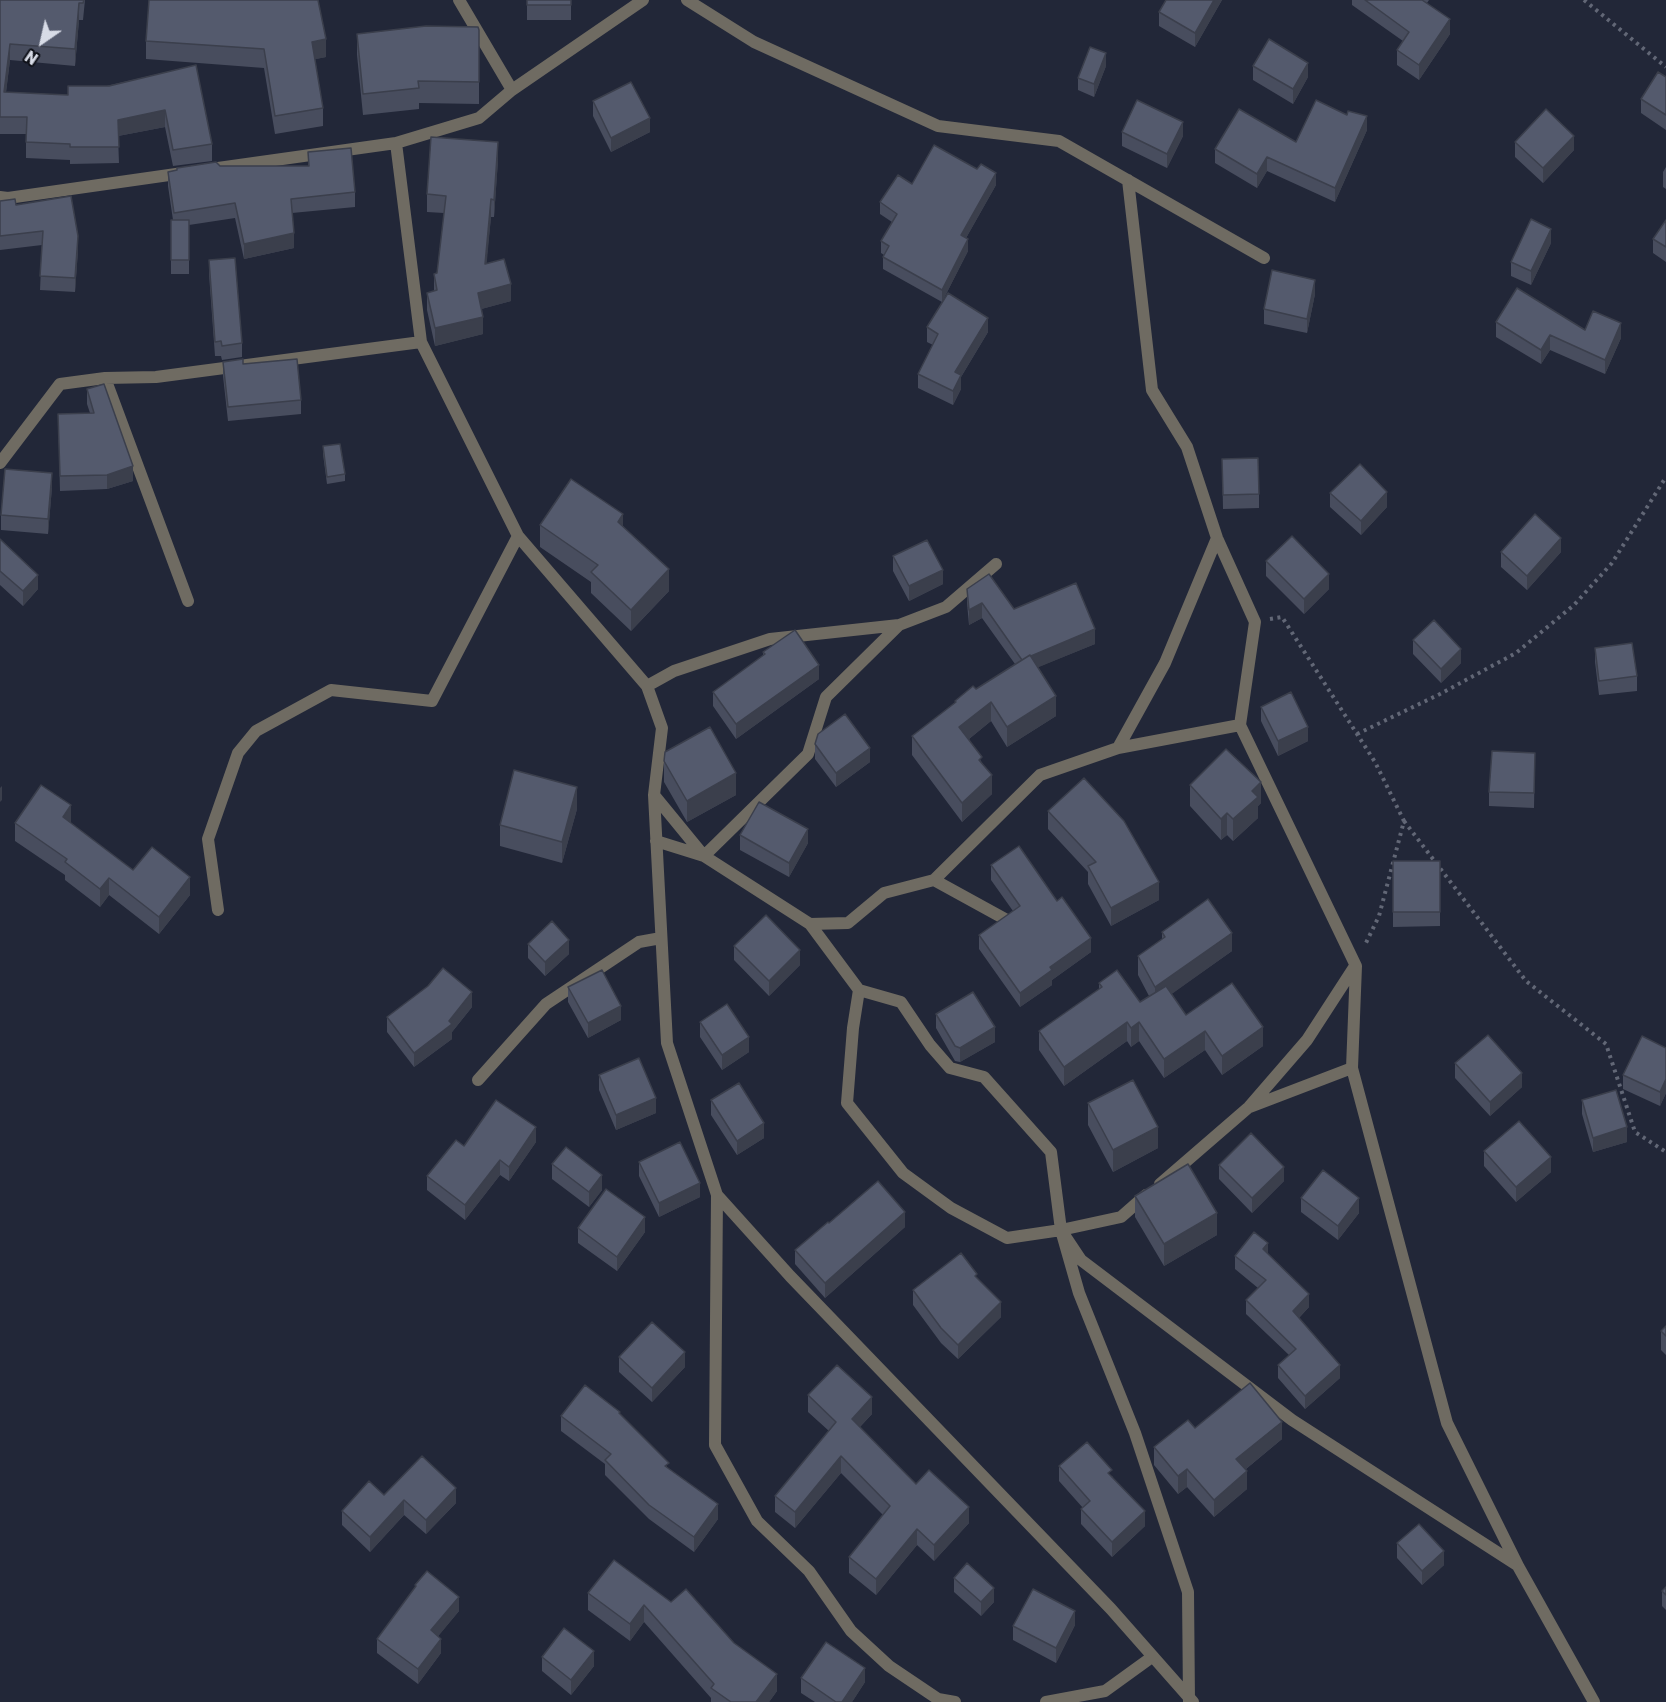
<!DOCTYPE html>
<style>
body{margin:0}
#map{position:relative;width:1666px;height:1702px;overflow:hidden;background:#222738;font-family:Rubik,sans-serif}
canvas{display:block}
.north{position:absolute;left:12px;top:12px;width:60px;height:60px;-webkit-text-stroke:4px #0e1018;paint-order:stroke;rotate:214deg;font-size:16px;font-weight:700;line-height:24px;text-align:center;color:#d7dbe6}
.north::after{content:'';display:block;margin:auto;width:21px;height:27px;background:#d7dbe6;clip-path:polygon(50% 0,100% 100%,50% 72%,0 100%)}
</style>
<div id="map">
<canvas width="1666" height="1702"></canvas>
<div class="north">N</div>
</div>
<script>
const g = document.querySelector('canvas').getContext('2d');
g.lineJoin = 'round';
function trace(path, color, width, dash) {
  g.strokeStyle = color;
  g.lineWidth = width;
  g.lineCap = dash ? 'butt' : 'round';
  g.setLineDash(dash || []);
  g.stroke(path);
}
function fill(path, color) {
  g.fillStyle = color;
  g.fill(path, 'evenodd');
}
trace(new Path2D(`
 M1584 0 1666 67
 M1270 619 1282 617 1375 762 1404 821 1379 916 1365 945
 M1357 734 1440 694 1516 653 1574 605 1612 563 1666 477
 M1404 821 1526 981 1606 1044 1635 1132 1666 1152`), '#626776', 4, [3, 4.5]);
trace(new Path2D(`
 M459 0 512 90
 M687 0 754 42 938 126 1059 141 1264 258
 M396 143 421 342 518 536 647 686 662 728 654 795 667 1043 717 1195 790 1276 1111 1609 1193 1702
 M218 168 396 143 479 118 512 90 643 0
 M1128 180 1152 390 1187 447 1217 538 1255 622 1240 725 1356 966 1352 1068 1447 1423 1518 1566 1594 1702
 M0 197 8 198 183 173
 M105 378 188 601
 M0 463 60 384 105 378 156 377 421 342
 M647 686 674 671 770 639 899 625
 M1118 748 1240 725
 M654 795 704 856 810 924 859 990 853 1028 847 1103 903 1173 951 1208 1007 1238 1061 1230 1081 1260 1292 1420 1517 1565
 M656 841 704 856 808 754 826 697 899 625 946 607 996 564
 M934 880 1005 919
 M218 910 208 839 238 753 256 731 331 690 432 701 518 536
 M810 924 848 923 884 893 934 880 1040 775 1118 748 1165 663 1217 538
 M859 990 901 1002 930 1045 950 1068 984 1077 1051 1152 1061 1230 1079 1293 1135 1433 1188 1592 1189 1701
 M478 1080 546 1004 639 942 661 938
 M1250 1107 1352 1068
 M1160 1184 1249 1107 1307 1040 1355 966
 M717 1195 715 1445 757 1521 809 1571 851 1631 889 1666 938 1699 955 1702
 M1061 1230 1121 1217 1146 1195
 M1046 1702 1105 1691 1152 1657`), '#6f6b62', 12);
fill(new Path2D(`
 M0 0H85L83 20H79L75 66 10 60 6 92 68 95 196 65 212 144V161L173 166 165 127 118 136 119 163 70 164V160L26 158V134H0Z
 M149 0 326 57 315 59 323 108V126L275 134 264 68 146 59V41Z
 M527 0H571V20H527Z
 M1222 0 1195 47 1159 26V12Z
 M1352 0H1429L1427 3 1450 34 1419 80 1397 65V50L1403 41 1352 5Z
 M479 30V104L419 103V109L363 115 357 55V34Z
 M1106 66 1094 97 1078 90V78Z
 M1253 66 1308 77 1293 104 1253 80Z
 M1666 77V130L1641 113V99Z
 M593 101 650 132 611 152 593 116Z
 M1367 130 1335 202 1267 171 1257 188 1215 163V149L1296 142Z
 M1122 132 1183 136 1167 168 1122 146Z
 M1515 142 1574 150 1543 183 1515 157Z
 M308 152 355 192V207L292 213 294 248 244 259 235 218 189 225V274H171V220H173L168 186V172L220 166H308Z
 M498 160 494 217H491L486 264 511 301 481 309 483 334 435 346 427 310V293L434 291V274L437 273 444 213 427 212V194Z
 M1666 167V189L1663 187V172Z
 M912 184 996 185 966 238 968 251 942 302 883 269V257L884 255 881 253V241L892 222 880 214V202Z
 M0 201 16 205 78 250 75 292 40 290 42 245 0 250Z
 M1666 220V262L1653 253V239Z
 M1551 243 1531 285 1511 276V262Z
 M209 260 242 343V357L222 360 221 356H215L209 274Z
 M1315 294 1307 333 1264 324V309Z
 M1496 322 1621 338 1605 374 1550 350 1541 364 1496 337Z
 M927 327 988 332 961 377V389L953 405 918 388V374L933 345 927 342Z
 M223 362 243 364 301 400V414L228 421 223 376Z
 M87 389 133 481 107 489 60 491 58 414 90 413 87 404Z
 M323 446 345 474V481L327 484 323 454Z
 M1222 459 1259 494V508L1223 509Z
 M52 487 48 534 1 530V515Z
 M1330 493 1387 507 1361 535 1330 507Z
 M540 525 623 526 669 591 631 631 591 593V582L540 547Z
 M0 539 38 589 23 606 0 585Z
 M1501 552H1561L1527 590 1501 567Z
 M893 556 943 584 909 601 893 571Z
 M1266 561 1329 589 1304 614 1266 576Z
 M967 589 1095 644 1038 667 1056 716 1007 747 991 721 969 739 982 763 992 794 962 822 912 755V736L955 704V701L976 689 1015 664 982 618 969 625 967 603Z
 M1413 640 1461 663 1441 683 1413 654Z
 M1595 648 1637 676V691L1599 695 1595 662Z
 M763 652 819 679 736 739 713 706V692L763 656Z
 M1261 707 1308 741 1278 756 1261 721Z
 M815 744 870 762 836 787 815 759Z
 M1535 753 1534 808 1489 806V792Z
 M664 761 736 795 687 822 664 782Z
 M1190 785 1261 803 1258 806V818L1233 841 1227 835 1221 840 1190 806Z
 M577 809 562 863 500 846V825Z
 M1048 811 1159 900 1111 926 1088 884V872L1048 829Z
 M71 822V823L133 870 190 895 159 934 109 895 100 907 65 880V875L15 841V823Z
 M740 835 808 843 789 877 740 850Z
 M1393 861H1440V926L1393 927Z
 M991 865 1057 901 1091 952 1052 980V985L1020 1007 979 949V935L1013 911 991 880Z
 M1162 932 1232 951 1171 994 1186 1015 1263 1046 1222 1075 1205 1050 1164 1078 1139 1041 1131 1047 1127 1041 1064 1086 1039 1050V1031L1099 989V983L1140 1002 1149 996 1138 975V956L1162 940Z
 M528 944 569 954 545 976 528 958Z
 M734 946 800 965 769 996 734 960Z
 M568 987 621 1020 588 1038 568 1002Z
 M472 1007 452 1032V1039L414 1067 387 1032V1017Z
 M936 1014 995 1042 960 1062 955 1061 936 1028Z
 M700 1022 749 1052 722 1070 700 1037Z
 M1666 1048V1093L1660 1106 1623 1089V1075Z
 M1455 1063 1522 1087 1490 1116 1455 1078Z
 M599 1075 656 1113 616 1130 599 1090Z
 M711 1100 764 1138 737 1155 711 1115Z
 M1582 1100 1627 1142 1593 1152 1582 1114Z
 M1088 1103 1158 1148 1113 1172 1088 1125Z
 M536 1142 509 1181 500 1175 465 1220 427 1190V1176L464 1146Z
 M1484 1151 1551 1172 1516 1202 1484 1166Z
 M639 1162 700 1197 659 1217 639 1176Z
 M552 1164 602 1190 589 1207 552 1179Z
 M1219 1165 1284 1181 1252 1213 1219 1179Z
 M1135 1196 1217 1235 1164 1266 1135 1217Z
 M1301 1198 1359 1213 1338 1240 1301 1212Z
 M829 1223 905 1227 825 1298 795 1264V1250Z
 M578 1228 645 1232 617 1271 578 1243Z
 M1268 1254 1309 1307 1299 1318 1340 1378 1305 1409 1278 1378V1365L1289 1355 1246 1314V1300L1258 1288 1235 1269V1256Z
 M977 1278 1001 1317 958 1359 941 1343 913 1305V1290Z
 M1666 1326V1355L1661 1350V1331Z
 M619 1357 685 1367 652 1402 619 1372Z
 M808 1395 872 1414 860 1427 916 1484 969 1523 934 1561 917 1545 876 1595 849 1573V1557L883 1515 841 1473 795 1528 775 1512V1496L829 1431 808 1412Z
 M620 1414 669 1469 718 1519 694 1552 649 1519 605 1475V1464L561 1431V1416Z
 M1195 1428 1282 1439 1246 1469 1247 1489 1214 1517 1187 1487 1178 1494 1154 1465V1447Z
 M1059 1466 1112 1476 1145 1526 1112 1557 1081 1524V1509L1083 1508 1059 1481Z
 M384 1495 456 1503 426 1534 404 1515 370 1552 342 1525V1511Z
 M1397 1543 1444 1565 1422 1585 1397 1558Z
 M614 1560 777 1691 769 1702H711V1698L644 1622 630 1641 588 1610V1593Z
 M954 1578 994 1602 981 1616 954 1592Z
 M415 1585 459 1611 438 1636 441 1653 418 1684 377 1653V1639L415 1588Z
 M1666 1587V1610L1662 1606V1591Z
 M1075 1625 1056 1663 1013 1640V1626Z
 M542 1657 594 1666 571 1695 542 1671Z
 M801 1678 865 1682 852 1702H815L801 1693Z`), '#484d5e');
fill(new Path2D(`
 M1214 0H1222L1195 47V33Z
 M79 3V20L75 66V49Z
 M1450 19V34L1419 80V65Z
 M326 39V57L312 60V42Z
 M10 44V60L4 109V92Z
 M1106 53V66L1094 97V84Z
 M1308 63V77L1293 104V89Z
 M165 110V127L118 136V120Z
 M1367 116V130L1335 202V188Z
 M650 118V132L611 152V138Z
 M1183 122V136L1167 168V154Z
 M1574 136V150L1543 183V168Z
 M498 142V160L494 217V200Z
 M1267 157V171L1257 188V174Z
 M996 173V185L961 247V235Z
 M491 199V217L485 282V264Z
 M1551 229V243L1531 285V271Z
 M294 233V248L244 259V244Z
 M78 236V250L75 292V278Z
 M968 239V251L942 302V290Z
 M1315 280V294L1307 333V319Z
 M511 284V301L478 310V293Z
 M483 317V334L435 346V328Z
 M988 318V332L961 377V389L953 405V391L955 372Z
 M1621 323V338L1605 374V360Z
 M1550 335V350L1541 364V350Z
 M133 466V481L107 489V475Z
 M52 473V487L48 534V519Z
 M1387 492V507L1361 535V521Z
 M623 514V536L618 522Z
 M1561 538V552L1527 590V576Z
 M669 569V591L631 631V610Z
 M943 570V584L909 601V586Z
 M1329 574V589L1304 614V599Z
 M38 575V589L23 606V591Z
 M982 603V618L969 625V610Z
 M1095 629V644L1022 674V660Z
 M1461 649V663L1441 683V669Z
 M819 665V679L736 739V724Z
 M1056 696V716L1007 747V727Z
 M991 702V721L959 747V727Z
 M1308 727V741L1278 756V741Z
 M870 748V762L836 787V773Z
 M736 773V795L687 822V801Z
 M992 775V794L962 822V803Z
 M1261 782V803L1258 806V818L1233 841V819L1252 791Z
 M2 786V800L0 802V788Z
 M577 787V809L562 863V842Z
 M71 805V822L63 835V817Z
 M1227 813V835L1221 840V819Z
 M808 829V843L789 877V863Z
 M190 877V895L159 934V917Z
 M109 878V895L100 907V889Z
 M1159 882V900L1111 926V908Z
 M1232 933V951L1155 1006V987Z
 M1091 938V952L1052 980V985L1020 1007V993L1050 967Z
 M569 940V954L545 976V962Z
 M800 950V965L769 996V981Z
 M472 992V1007L452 1032V1039L414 1067V1053L449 1021Z
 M621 1006V1020L588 1038V1023Z
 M1127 1022V1041L1064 1086V1067Z
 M1139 1022V1041L1131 1047V1028Z
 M995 1027V1042L960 1062V1048Z
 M1263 1027V1046L1222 1075V1056Z
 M1205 1031V1050L1164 1078V1059Z
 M749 1037V1052L722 1070V1055Z
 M1522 1073V1087L1490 1116V1102Z
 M1666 1079V1093L1660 1106V1092Z
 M656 1098V1113L616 1130V1115Z
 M764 1123V1138L737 1155V1141Z
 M536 1127V1142L509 1181V1167Z
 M1158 1127V1148L1113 1172V1150Z
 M1627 1127V1142L1593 1152V1138Z
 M1551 1157V1172L1516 1202V1187Z
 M500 1160V1175L465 1220V1205Z
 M1284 1167V1181L1252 1213V1198Z
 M602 1175V1190L589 1207V1192Z
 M700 1183V1197L659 1217V1203Z
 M1359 1198V1213L1338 1240V1226Z
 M905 1212V1227L825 1298V1283Z
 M1217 1213V1235L1164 1266V1244Z
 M645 1217V1232L617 1271V1257Z
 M1268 1243V1256L1263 1249Z
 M1309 1294V1307L1293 1324V1311Z
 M1001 1302V1317L958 1359V1345Z
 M685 1352V1367L652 1402V1388Z
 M1340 1365V1378L1305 1409V1396Z
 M872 1397V1414L852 1435V1419Z
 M1282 1422V1439L1236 1477V1459Z
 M841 1456V1473L795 1528V1512Z
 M1187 1469V1487L1178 1494V1476Z
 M1247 1471V1489L1214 1517V1500Z
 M456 1488V1503L426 1534V1520Z
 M404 1500V1515L370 1552V1537Z
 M718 1504V1519L694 1552V1537Z
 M969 1507V1523L934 1561V1545Z
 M1145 1511V1526L1112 1557V1542Z
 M917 1529V1545L876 1595V1579Z
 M1444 1551V1565L1422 1585V1571Z
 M994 1588V1602L981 1616V1602Z
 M459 1597V1611L431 1645V1630Z
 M644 1605V1622L630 1641V1624Z
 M1075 1611V1625L1056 1663V1648Z
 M441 1639V1653L418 1684V1669Z
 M594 1651V1666L571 1695V1680Z
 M865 1668V1682L852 1702H842Z
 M777 1674V1691L769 1702H756Z`), '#3b3f4c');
const building = new Path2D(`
 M0 0H84L83 3H79L75 49 10 44 4 92 68 95V86H109L196 65 212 144 173 150 165 110 118 120 119 147H70V144L26 142 27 117H0Z
 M149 0H318L326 39 312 42 323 108 275 116 264 49 146 41Z
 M527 0H571V5H527Z
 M1166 0H1214L1195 33 1159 12Z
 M1365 0H1422L1450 19 1419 65 1397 50 1409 32Z
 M426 26 478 27 479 30V82L418 81 419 88 363 94 357 34Z
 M1269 39 1308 63 1293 89 1253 66Z
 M1090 47 1106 53 1094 84 1078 78Z
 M1658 72 1666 77V115L1641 99Z
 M631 82 650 118 611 138 593 101Z
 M1137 100 1183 122 1167 154 1122 132Z
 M1316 100 1347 115 1348 111 1367 116 1335 188 1267 157 1257 174 1215 149 1239 109 1296 142Z
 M1546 109 1574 136 1543 168 1515 142Z
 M431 137 498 142 494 200 491 199 485 264 504 259 511 284 478 293 483 317 435 328 427 293 437 290 434 274 437 273 446 196 427 194Z
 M934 145 977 169 981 164 996 173 961 235 968 239 942 290 883 257 889 246 881 241 897 214 880 202 898 175 912 184Z
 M351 148 355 192 291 199 294 233 244 244 235 203 174 213 168 172 177 170V168L216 162 220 166H309L308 152Z
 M71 196 78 236 75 278 40 276 43 231 0 236V201L15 199 16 205Z
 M1531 219 1551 229 1531 271 1511 262Z
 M171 220H189V260H171Z
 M1666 220V247L1653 239Z
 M235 258 242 343 222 346 221 341 215 342 209 260Z
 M1272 270 1315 280 1307 319 1264 309Z
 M1517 288 1585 330 1593 311 1621 323 1605 360 1550 335 1541 350 1496 322Z
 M948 293 988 318 955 372 961 375 953 391 918 374 938 334 927 327Z
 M243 359V364L297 359 301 400 228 407 223 362Z
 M104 384 133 466 107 475 60 476 58 414 94 413 87 389Z
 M340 444 345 474 327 477 323 446Z
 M1258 458 1259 494 1223 495 1222 459Z
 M1360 464 1387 492 1361 521 1330 493Z
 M5 469 52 473 48 519 1 515Z
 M571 479 623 514 618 522 669 569 631 610 591 572 598 565 540 525Z
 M1535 514 1561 538 1527 576 1501 552Z
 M1292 536 1329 574 1304 599 1266 561Z
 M0 539 38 575 23 591 0 571Z
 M927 540 943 570 909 586 893 556Z
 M989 574 1014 609 1076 583 1095 629 1031 656 1030 655 1022 660 982 603 969 610 967 589Z
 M1434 620 1461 649 1441 669 1413 640Z
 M795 630 819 665 736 724 713 692 765 654 763 652Z
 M1632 643 1637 676 1599 681 1595 648Z
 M1030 655 1056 696 1007 727 991 702 959 727 982 757 979 760 992 775 962 803 912 736 956 702 955 701 973 686 976 689Z
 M1291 692 1308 727 1278 741 1261 707Z
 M845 714 870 748 836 773 815 744 818 734Z
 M710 727 736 773 687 801 664 761 665 752Z
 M1226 749 1261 782 1252 791 1258 797 1233 819 1227 813 1221 819 1190 785Z
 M1492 751 1535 753 1534 793 1489 792Z
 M514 770 577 787 562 842 500 825Z
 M1084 778 1124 821 1159 882 1111 908 1088 866 1096 862 1048 811Z
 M41 785 71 805 63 817 133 870 152 847 190 877 159 917 109 878 100 889 65 862 67 859 15 823Z
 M759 802 808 829 789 863 740 835Z
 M1019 846 1057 901 1062 897 1091 938 1050 967 1052 970 1020 993 979 935 1020 906 991 865Z
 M1393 861H1440V912H1393Z
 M1208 899 1232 933 1155 987 1138 956 1165 937 1162 932Z
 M766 915 800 950 769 981 734 946Z
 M552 921 569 940 545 962 528 944Z
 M443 968 472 992 449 1021 452 1024 414 1053 387 1017 428 986Z
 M602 970 621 1006 588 1023 568 987Z
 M1117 970 1140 1002 1166 986 1186 1015 1232 983 1263 1027 1222 1056 1205 1031 1164 1059 1139 1022 1131 1028 1127 1022 1064 1067 1039 1031 1102 987 1099 983Z
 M973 992 995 1027 960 1048 955 1046 936 1014Z
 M727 1004 749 1037 722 1055 700 1022Z
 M1488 1035 1522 1073 1490 1102 1455 1063Z
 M1642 1036 1666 1048V1079L1660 1092 1623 1075Z
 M639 1058 656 1098 616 1115 599 1075Z
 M1133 1080 1158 1127 1113 1150 1088 1103Z
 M739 1083 764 1123 737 1141 711 1100Z
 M1616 1090 1627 1127 1593 1138 1582 1100Z
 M496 1100 536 1127 509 1167 500 1160 465 1205 427 1176 456 1140 464 1146Z
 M1519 1121 1551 1157 1516 1187 1484 1151Z
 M1251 1133 1284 1167 1252 1198 1219 1165Z
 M680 1142 700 1183 659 1203 639 1162Z
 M566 1147 602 1175 589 1192 552 1164Z
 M1188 1164 1217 1213 1164 1244 1135 1196Z
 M1323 1170 1359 1198 1338 1226 1301 1198Z
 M878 1181 905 1212 825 1283 795 1250 828 1222 829 1223Z
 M606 1189 645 1217 617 1257 578 1228Z
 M1254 1232 1268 1243 1263 1249 1309 1294 1293 1311 1340 1365 1305 1396 1278 1365 1296 1349 1246 1300 1266 1280 1235 1256Z
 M961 1253 977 1274 975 1276 1001 1302 958 1345 941 1328 913 1290Z
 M652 1322 685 1352 652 1388 619 1357Z
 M1666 1326V1336L1661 1331Z
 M837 1365 872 1397 852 1419 916 1484 929 1470 969 1507 934 1545 917 1529 876 1579 849 1557 890 1506 841 1456 795 1512 775 1496 836 1422 808 1395Z
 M1250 1383 1282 1422 1236 1459 1247 1471 1214 1500 1187 1469 1178 1476 1154 1447 1188 1420 1195 1428Z
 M585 1385 620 1412 619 1413 669 1463 665 1466 718 1504 694 1537 649 1505 605 1460 611 1454 561 1416Z
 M1087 1442 1112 1470 1108 1473 1145 1511 1112 1542 1081 1509 1090 1501 1059 1466Z
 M422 1456 456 1488 426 1520 404 1500 370 1537 342 1511 369 1481 384 1495Z
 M1419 1524 1444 1551 1422 1571 1397 1543Z
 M614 1560 671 1602 686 1589 734 1643 777 1674 756 1702H731L711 1688 714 1684 644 1605 630 1624 588 1593Z
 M967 1563 994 1588 981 1602 954 1578Z
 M427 1571 459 1597 431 1630 441 1639 418 1669 377 1639 416 1586 415 1585Z
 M1666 1587V1595L1662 1591Z
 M1033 1589 1075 1611 1056 1648 1013 1626Z
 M564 1628 594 1651 571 1680 542 1657Z
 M826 1642 865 1668 842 1702H836L801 1678Z`);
fill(building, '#545a6d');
trace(building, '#3b3f4c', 1.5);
</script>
